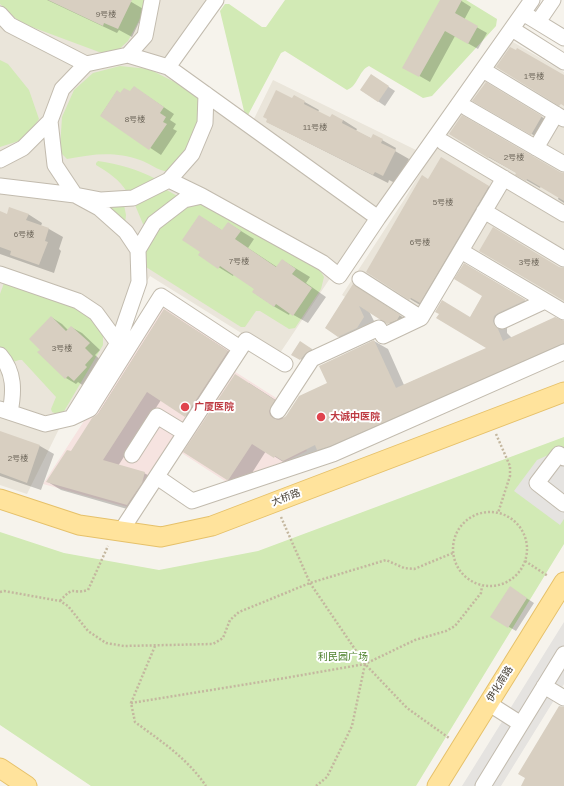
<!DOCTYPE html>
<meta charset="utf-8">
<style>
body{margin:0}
canvas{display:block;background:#f6f3ec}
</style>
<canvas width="564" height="786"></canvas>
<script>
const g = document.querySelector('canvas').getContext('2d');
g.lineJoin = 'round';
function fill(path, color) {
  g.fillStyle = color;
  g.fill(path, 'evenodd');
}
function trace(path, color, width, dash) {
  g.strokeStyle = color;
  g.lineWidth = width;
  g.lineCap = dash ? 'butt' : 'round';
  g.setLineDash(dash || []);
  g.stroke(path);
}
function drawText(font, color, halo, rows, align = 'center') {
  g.font = font + ' Helvetica,"Noto Sans SC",sans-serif';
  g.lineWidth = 4;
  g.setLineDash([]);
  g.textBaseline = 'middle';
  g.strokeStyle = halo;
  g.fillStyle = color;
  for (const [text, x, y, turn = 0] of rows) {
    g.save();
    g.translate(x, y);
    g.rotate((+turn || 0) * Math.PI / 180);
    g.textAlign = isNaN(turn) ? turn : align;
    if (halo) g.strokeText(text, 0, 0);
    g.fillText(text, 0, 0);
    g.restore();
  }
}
fill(new Path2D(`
 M0 0H211L160 72 200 92 249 129 273 80 416 150 278 356 150 276 58 431 27 494 0 485Z
 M508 39 564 72V306L460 245 419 314 394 328 342 295 404 200 458 110Z`), '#eae5da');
fill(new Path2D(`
 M162 301 236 349 226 366 281 401 274 412 294 425 307 451 267 470 228 483 174 448 135 509 43 484Z`), '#f6e3e0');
fill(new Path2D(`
 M0 0H144L142 15 128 41 116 52H99L21 23 0 4Z
 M285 0H466L497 19 496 26 432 96 423 98 369 66C359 70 358 86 347 90L285 51 281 53 248 115H245L220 11 225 4H229L262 27H266Z
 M0 60 8 64 29 90 39 119 25 139 0 147Z
 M120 66 149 69 198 94C199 102 199 110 199 118 197 132 182 166 168 171 162 173 147 162 140 160 114 151 93 154 67 159L62 154 60 148 62 117 74 90 93 73Z
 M98 161C119 164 137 169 156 179V181L127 192C120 180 108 172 96 165V163Z
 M165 189 179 197 178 199 160 209 145 224H143L135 205 136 201 150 198Z
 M105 204 124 205 126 215 125 224Z
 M194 204 207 205 318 267 324 277 321 289 295 328 289 329 260 311H256L245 327H241L146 267 145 253 151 240 159 227 170 217Z
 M4 283 83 310 103 332V345L63 413 60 415 52 412 51 409 56 397 22 360H19L13 362 10 361 0 347V294Z
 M564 437V544L416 786H91L0 725V532L64 553 159 570 258 551Z`), '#d2eab5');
fill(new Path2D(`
 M564 448V519L560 525 514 491 537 460Z
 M564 622V684L501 786H462Z`), '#e5e3e0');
fill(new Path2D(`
 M47 0H128L145 10 132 37 119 30 117 33Z
 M441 0H460L471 7 464 20 487 33 478 49 455 36 430 82 404 67Z
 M378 80 395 91 385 106 361 90Z
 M134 87 174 114 170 120 176 124 173 129 177 131 161 155 101 115 117 91 121 94 130 92Z
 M497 90 552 123 542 140 473 100Z
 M294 96 319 110 318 112 331 119 343 120 357 129 356 131 372 139 373 136 382 140 396 148 395 151 409 159 397 184 389 180 388 183 267 122 293 100Z
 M450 134 564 174V203L558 199 559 197 541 186 540 188 526 180 517 173 488 157Z
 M451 164 498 192 430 307 421 302 420 305 410 299 428 180Z
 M0 212 7 215 28 214 42 223 41 226 49 229 63 237 59 249 61 251 54 273 0 254Z
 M199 216 223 231 228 223 254 239 248 248 277 267 282 260 310 277 306 283 326 297 308 323 290 313 289 315 275 307 253 292 255 289 234 274 233 276 199 255 202 252Z
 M464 265 538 308 508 324 507 329V333L512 338 564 322V356L288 465 266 451 243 487 227 479 249 383 288 408 282 420 328 384 374 341 388 349 404 385 488 348 470 318 483 296Z
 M364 292 410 322 399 329 369 311 375 323 350 343 338 336Z
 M164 310 242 360 200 424 161 400 118 466 144 473 159 481 141 513 61 490 48 482 71 452 98 414Z
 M51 317 62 324 68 330 71 327 82 333 100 350 95 355 104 363 85 387 78 382 76 384 66 378 41 350Z
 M308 347 318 353 308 364 293 354Z
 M0 432 40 446 54 454 41 490 0 476Z
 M517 592 534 603 516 631 492 617Z`), '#0003');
fill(new Path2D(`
 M48 0H132L118 29 104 23 103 26Z
 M440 0H462L455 13 478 26 468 44 445 31 419 77 402 68Z
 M510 47 516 50 517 48 564 75V106L561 104 559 106 496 67Z
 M371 74 389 86 378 102 360 90Z
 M486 82 542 116 531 135 472 101Z
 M134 86 164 107 160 113 166 117 163 122 167 124 149 150 100 116 117 90 120 93 124 88 130 91Z
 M276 90 292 98 294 95 305 101 304 104 330 117 332 114 343 120 342 123 371 138 373 134 383 139 381 143 396 150 383 176 375 172 373 175 266 122 267 119 263 117Z
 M462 115 560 172 564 173V201L527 179 526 181 515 175 516 173 489 157 488 158 449 134Z
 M441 157 489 186 420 303 411 298 409 300 366 272 422 175 428 179Z
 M9 207 29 214 26 220 49 228 45 241 48 242 39 265 10 255 11 251 0 247V211L7 214Z
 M199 215 222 230 228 222 241 231 235 239 276 267 282 259 296 269 292 274 312 288 293 316 276 304 274 307 252 292 254 289 220 266 218 269 198 255 200 252 182 240Z
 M493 227 559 267 564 268V301L479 251Z
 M464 263 526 300 498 313 494 316 493 321 494 324 498 329 503 341 555 317 564 321V343L330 446 317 450 315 445 283 461 275 456 274 458 252 444 229 479 227 480 183 452 235 374 275 400 269 411 270 415 273 418 278 420 282 419 286 416 299 396 327 383 319 366 374 340 396 388 486 348 436 318 439 314 435 312 442 300 470 317 482 296 454 279Z
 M353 284 400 315 397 320 387 324 359 306 364 317 357 328 338 337 325 328Z
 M164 309 228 351 185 417 147 392 103 460 145 472 142 483 127 505 46 482 67 450 71 451 92 418 98 414Z
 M51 316 66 331 71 326 90 343 85 348 93 356 85 365 87 367 74 381 68 376 65 379 37 352 40 350 29 339Z
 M300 341 312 349 305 354 300 360 291 355Z
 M0 431 40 445 27 483 0 473Z
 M510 586 527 598 508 628 490 617Z
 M559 706 564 707V786H521L525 778 518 774Z`), '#d8cfc1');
const minor = new Path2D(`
 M523 13 564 38
 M0 14 10 25 86 64
 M538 22 553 0
 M512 29 564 62
 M128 55 145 36 152 0
 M168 67 216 0
 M483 70 564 119
 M206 94 205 123 192 154 169 180 133 198 101 200 75 195 55 165 50 121 62 89 86 64 128 55 168 67 378 218
 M467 108 564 164
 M443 142 564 214
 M536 148 556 114
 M0 160 23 148 50 121
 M169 180 202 196 323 263 339 276 378 218 532 0
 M0 186 75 195 99 208 126 232 138 250
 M484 211 564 259
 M461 251 564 312
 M0 274 78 301 96 313 118 343
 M360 279 421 318
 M502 321 545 301
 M0 355C15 372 14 392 10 412
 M0 409 45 424 71 418 90 409 161 296 240 348
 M278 411 312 359 379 328 383 336 421 318 504 178
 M72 417 118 343 139 282 138 250 154 223 184 200 202 196
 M132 455 157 416 185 433
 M564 458 559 454 537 483 564 504
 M157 477 192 501 333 454 564 352
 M121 531 246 340 285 364
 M544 686 564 698
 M488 703 521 724
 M483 786 564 654`);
const major = new Path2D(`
 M0 499 79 525 161 537 212 526 564 392
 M0 768 27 786
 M437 786 564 582`);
trace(minor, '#c2bbae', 17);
trace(major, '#e6c16a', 21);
trace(new Path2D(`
 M496 434 510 466V476L498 513
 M453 549a37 37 0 1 1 74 0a37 37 0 1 1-74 0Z
 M281 517 310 583 365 664 407 708 449 738
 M525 561 548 576
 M0 592 4 591 60 601 68 606 88 631 106 643 124 646 213 644 223 638 230 620 239 612 310 583 386 560 404 568 414 569 453 553
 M60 601C75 584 71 595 88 590L108 546
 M155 646 131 703 135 722C162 742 187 758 206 786
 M131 703 285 678 365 664 415 640 446 631 455 626 481 593 482 586
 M316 786 327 777 352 726 365 664`), '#c4b79f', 2.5, [2, 2]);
trace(minor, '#fff', 15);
trace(major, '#ffe39c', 19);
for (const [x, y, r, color] of [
 [185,407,5,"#e0444e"],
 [321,417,5,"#e0444e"]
]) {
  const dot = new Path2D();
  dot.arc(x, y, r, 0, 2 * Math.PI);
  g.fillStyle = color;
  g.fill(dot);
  trace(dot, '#fff', 1.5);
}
drawText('8px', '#6e675b', null, [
 ["9号楼",106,15],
 ["1号楼",534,77],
 ["8号楼",135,120],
 ["11号楼",315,128],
 ["2号楼",514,158],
 ["5号楼",443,203],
 ["6号楼",24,235],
 ["6号楼",420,243],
 ["7号楼",239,262],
 ["3号楼",529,263],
 ["3号楼",62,349],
 ["2号楼",18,459]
]);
drawText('bold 10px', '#be3a42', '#fff', [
 ["广厦医院",194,407],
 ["大诚中医院",330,417]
], 'left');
drawText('10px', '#4b4439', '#fff', [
 ["大桥路",286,498,-21],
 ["伊化南路",500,684,-58]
]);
drawText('10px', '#4a7f2a', '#fff', [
 ["利民园广场",343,657]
]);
</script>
